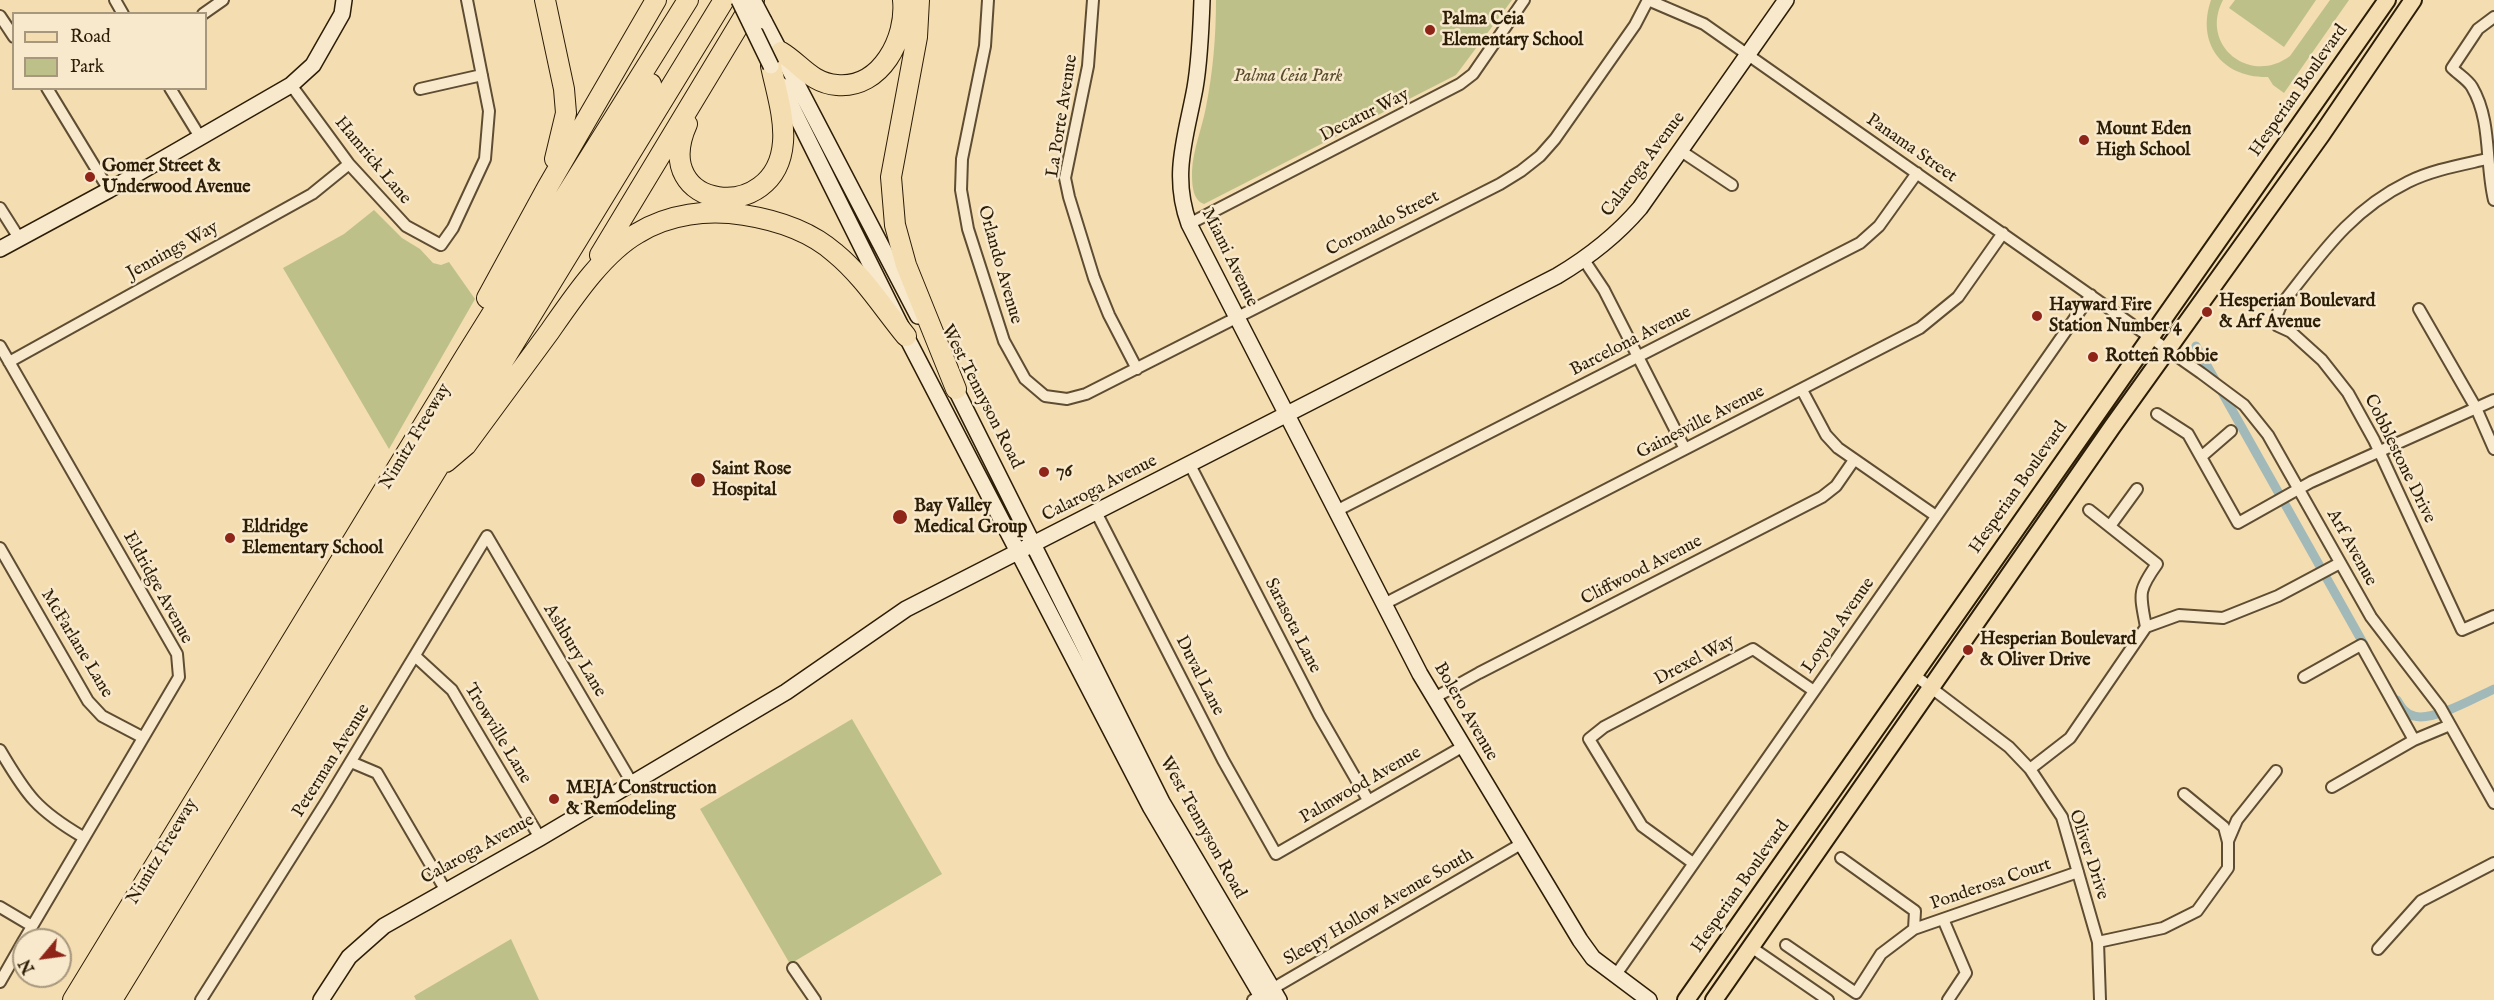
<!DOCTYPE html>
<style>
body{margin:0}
#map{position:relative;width:2494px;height:1000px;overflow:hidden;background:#f4ddb1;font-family:"IM FELL English",serif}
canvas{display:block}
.legend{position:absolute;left:12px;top:12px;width:195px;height:78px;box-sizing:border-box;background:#f8e9cc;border:2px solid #a6977d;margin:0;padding:8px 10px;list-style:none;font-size:18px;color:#2c1d07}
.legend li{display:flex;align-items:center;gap:12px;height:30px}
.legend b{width:30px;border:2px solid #a6977d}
.north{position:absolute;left:12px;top:928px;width:60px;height:60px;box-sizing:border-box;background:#f8e9cc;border:2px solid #a6977d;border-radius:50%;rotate:241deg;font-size:16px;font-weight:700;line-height:24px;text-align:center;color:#2c1d07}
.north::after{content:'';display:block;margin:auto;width:21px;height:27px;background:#8f2418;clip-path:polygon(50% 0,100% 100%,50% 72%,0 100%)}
</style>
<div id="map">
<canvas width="2494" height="1000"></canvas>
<ul class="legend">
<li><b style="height:8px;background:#f4ddb1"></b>Road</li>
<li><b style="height:16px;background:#bec08a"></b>Park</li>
</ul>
<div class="north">N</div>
</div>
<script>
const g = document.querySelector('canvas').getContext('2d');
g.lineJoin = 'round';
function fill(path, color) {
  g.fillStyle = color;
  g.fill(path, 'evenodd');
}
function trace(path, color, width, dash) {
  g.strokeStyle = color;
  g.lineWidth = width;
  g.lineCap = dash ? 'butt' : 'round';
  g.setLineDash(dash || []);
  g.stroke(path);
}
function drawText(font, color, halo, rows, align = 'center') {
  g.font = font + ' "IM FELL English",serif';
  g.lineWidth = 5;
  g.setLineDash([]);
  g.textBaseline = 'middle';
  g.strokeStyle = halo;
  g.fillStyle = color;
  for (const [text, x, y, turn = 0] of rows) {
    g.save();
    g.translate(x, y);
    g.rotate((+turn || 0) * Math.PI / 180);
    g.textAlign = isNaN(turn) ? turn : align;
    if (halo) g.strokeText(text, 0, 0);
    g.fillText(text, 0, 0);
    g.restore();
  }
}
fill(new Path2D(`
 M1216 0H1512L1456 75 1204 204C1192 200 1192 183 1192 171 1193 150 1202 128 1206 107 1213 72 1216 36 1216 0Z
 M2211 0H2223C2199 45 2250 86 2290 56L2330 0H2349L2284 93 2273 85 2268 77C2222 78 2196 43 2211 0Z
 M2235 0H2316L2284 47 2229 8Z
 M374 210 402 238 420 249 433 263 441 265 449 262 475 299 389 449 283 268 344 234Z
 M852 719 942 874 790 964 700 809Z
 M511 939 539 1000H416L414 996Z`), '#bec08a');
trace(new Path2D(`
 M2196 346 2367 650
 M2397 700C2401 707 2405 714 2414 716 2433 722 2476 697 2494 689`), '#a1b9b8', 9);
const street = new Path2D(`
 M115 0 123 14
 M988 0 985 46 962 159 961 190 968 229 1004 341 1025 379 1045 396 1067 399 1086 394 1500 184 1521 171 1540 156 1555 139 1635 25 1648 0
 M1093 0 1088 66 1065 178 1069 197 1094 278 1109 315 1137 369
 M1648 0 1704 24 2201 373 2244 405 2268 435 2371 617 2440 707 2494 803
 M203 14 223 0
 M0 16 14 37
 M2494 17 2478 29 2452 68C2458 74 2468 80 2472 87 2492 121 2485 163 2494 200
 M291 85 349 164 406 226 441 245 453 228 485 159 489 111 467 0
 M47 88 109 190
 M170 88 200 137
 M420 89 482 75
 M1681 151 1732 185
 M2487 159C2461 165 2432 170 2408 182 2349 211 2320 256 2281 305L2277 315 2278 326 2291 332 2322 360 2348 393 2374 440 2462 630 2494 616
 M0 208 19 238
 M1189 224 1460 84 1473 74 1524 0
 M1584 260 1604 290 1685 449
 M2419 309 2476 408 2494 449
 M0 346 177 654 179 677 24 940
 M9 362 312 194 349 164
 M1802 390 1826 435 1838 448 1936 516
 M2157 414 2188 434 2238 523 2311 482 2494 400
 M2201 457 2231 431
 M1190 465 1319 715 1368 800
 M2089 510 2157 564C2137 592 2140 594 2146 627
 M1336 511 1860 243 1879 226 1917 173
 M1096 512 1223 760 1276 854 1462 747
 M2110 526 2137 489
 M0 548 88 701 102 716 142 737
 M1384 604 1920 328 1958 297 2003 233
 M2146 627 2179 615 2223 618 2278 596 2340 563
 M415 656 452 690 540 838
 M1913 674 2009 747 2030 769 2062 817 2098 942 2100 1000
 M2304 677 2361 645 2414 740
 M1434 698 1479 673 1822 497 1836 486 1854 460
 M0 750C27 796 37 810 83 837
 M351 762 377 773 446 891
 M2030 769 2070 738 2146 627
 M2332 787 2414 740 2450 725
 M2228 841 2237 820 2276 771
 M1841 858 1915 911 1914 929
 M1693 863 1642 826 1589 739 1604 727 1753 649 1814 691
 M0 907 32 926
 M1943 919 1966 973 1948 1000
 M2098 942 2163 928 2197 911 2228 868V842L2224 827 2184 794
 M1786 945 1856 993 1881 954 1914 929 2078 872
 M1751 947 1828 1000
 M2378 949 2421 901 2494 863
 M793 968 815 1000
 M1615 976 2091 295
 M0 982 24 940
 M201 1000 328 799 487 536 632 783
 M1253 1000 1521 844`);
const secondary = new Path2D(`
 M1202 0C1201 29 1200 59 1195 88 1186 137 1171 175 1189 224L1420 674 1580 940 1593 958 1649 1000
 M764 21 918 316
 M781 85 906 336 1151 808 1264 1000
 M0 249 109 190 291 85 313 65 342 14 344 0
 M951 380 1162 802 1279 1000
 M321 1000 349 957 384 926 540 838 786 692 906 609 1557 276C1589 257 1616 236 1640 208L1786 0`);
const primary = new Path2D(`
 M1686 1000 2387 0
 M1714 1000 2112 427 2322 134 2413 0`);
const highway = new Path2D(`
 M545 0 564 89 566 113 555 159
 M919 0 917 37 891 177 895 225 906 265 956 389
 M781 52C801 64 811 83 837 85 881 89 907 38 903 0
 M687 124C648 211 777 226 783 142 785 118 776 90 771 66
 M600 255 754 0
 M487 298 547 188 656 0
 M446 462 466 445C494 407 522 369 550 331 573 298 603 253 638 233 669 214 708 209 744 215 776 220 810 231 835 253 863 276 883 308 906 336
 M73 1000 465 357 688 0
 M91 1000 651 84
 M112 1000 724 0`);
trace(street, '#5e4d32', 14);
trace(secondary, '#2c1d07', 18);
trace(primary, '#2c1d07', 20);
trace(highway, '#2c1d07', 22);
trace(street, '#f8e9cc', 10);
trace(secondary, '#f8e9cc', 15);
trace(primary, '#f4ddb1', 16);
trace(highway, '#f4ddb1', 20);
const secondaryBridge = new Path2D(`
 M739 0 771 66
 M753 0 764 21`);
trace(secondaryBridge, '#2c1d07', 18, []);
trace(secondaryBridge, '#f8e9cc', 15);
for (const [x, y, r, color] of [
 [1430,30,6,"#8f2418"],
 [2084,140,6,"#8f2418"],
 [90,177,6,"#8f2418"],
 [2207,312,6,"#8f2418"],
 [2037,316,6,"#8f2418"],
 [2093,357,6,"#8f2418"],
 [1044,472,6,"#8f2418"],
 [698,480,8,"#8f2418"],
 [900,517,8,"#8f2418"],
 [230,538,6,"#8f2418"],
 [1968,650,6,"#8f2418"],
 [554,799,6,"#8f2418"]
]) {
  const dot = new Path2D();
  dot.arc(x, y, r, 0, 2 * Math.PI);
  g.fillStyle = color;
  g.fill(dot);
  trace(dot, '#f8e9cc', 2);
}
drawText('bold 18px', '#2c1d07', '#f8e9cc', [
 ["Palma Ceia",1442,20],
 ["Elementary School",1442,41],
 ["Mount Eden",2096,130],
 ["High School",2096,151],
 ["Gomer Street &",102,167],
 ["Underwood Avenue",102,188],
 ["Hesperian Boulevard",2219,302],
 ["& Arf Avenue",2219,323],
 ["Hayward Fire",2049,306],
 ["Station Number 4",2049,327],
 ["Rotten Robbie",2105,357],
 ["Saint Rose",712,470],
 ["Hospital",712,491],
 ["76",1056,472],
 ["Bay Valley",914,507],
 ["Medical Group",914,528],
 ["Eldridge",242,528],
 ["Elementary School",242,549],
 ["Hesperian Boulevard",1980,640],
 ["& Oliver Drive",1980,661],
 ["MEJA Construction",566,789],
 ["& Remodeling",566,810]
], 'left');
drawText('italic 18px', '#584e2e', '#f8e9cc', [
 ["Palma Ceia Park",1288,77]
]);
drawText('18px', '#2c1d07', '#f8e9cc', [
 ["Hesperian Boulevard",2299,91,-55],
 ["La Porte Avenue",1063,116,-81],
 ["Decatur Way",1365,116,-27],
 ["Panama Street",1911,149,35],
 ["Hamrick Lane",372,161,50],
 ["Calaroga Avenue",1644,165,-53],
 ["Coronado Street",1383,224,-27],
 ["Jennings Way",173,251,-29],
 ["Miami Avenue",1229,258,64],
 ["Orlando Avenue",999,265,74],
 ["Barcelona Avenue",1631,342,-27],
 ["West Tennyson Road",981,397,63],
 ["Gainesville Avenue",1701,423,-27],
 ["Nimitz Freeway",416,437,-59],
 ["Cobblestone Drive",2399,459,64],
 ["Hesperian Boulevard",2019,488,-55],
 ["Calaroga Avenue",1100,489,-27],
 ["Arf Avenue",2351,548,61],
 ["Cliffwood Avenue",1642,571,-27],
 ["Eldridge Avenue",157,588,61],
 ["Sarasota Lane",1292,626,63],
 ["Loyola Avenue",1839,626,-55],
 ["McFarlane Lane",76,644,59],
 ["Ashbury Lane",574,651,59],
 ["Drexel Way",1695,661,-28],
 ["Duval Lane",1199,676,63],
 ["Bolero Avenue",1465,712,60],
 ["Trowville Lane",497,734,59],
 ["Peterman Avenue",332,761,-58],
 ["Palmwood Avenue",1361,786,-30],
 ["West Tennyson Road",1202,828,61],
 ["Calaroga Avenue",478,850,-29],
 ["Nimitz Freeway",163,852,-59],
 ["Oliver Drive",2088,855,72],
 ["Ponderosa Court",1991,885,-19],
 ["Hesperian Boulevard",1741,887,-55],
 ["Sleepy Hollow Avenue South",1379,908,-30]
]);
</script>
